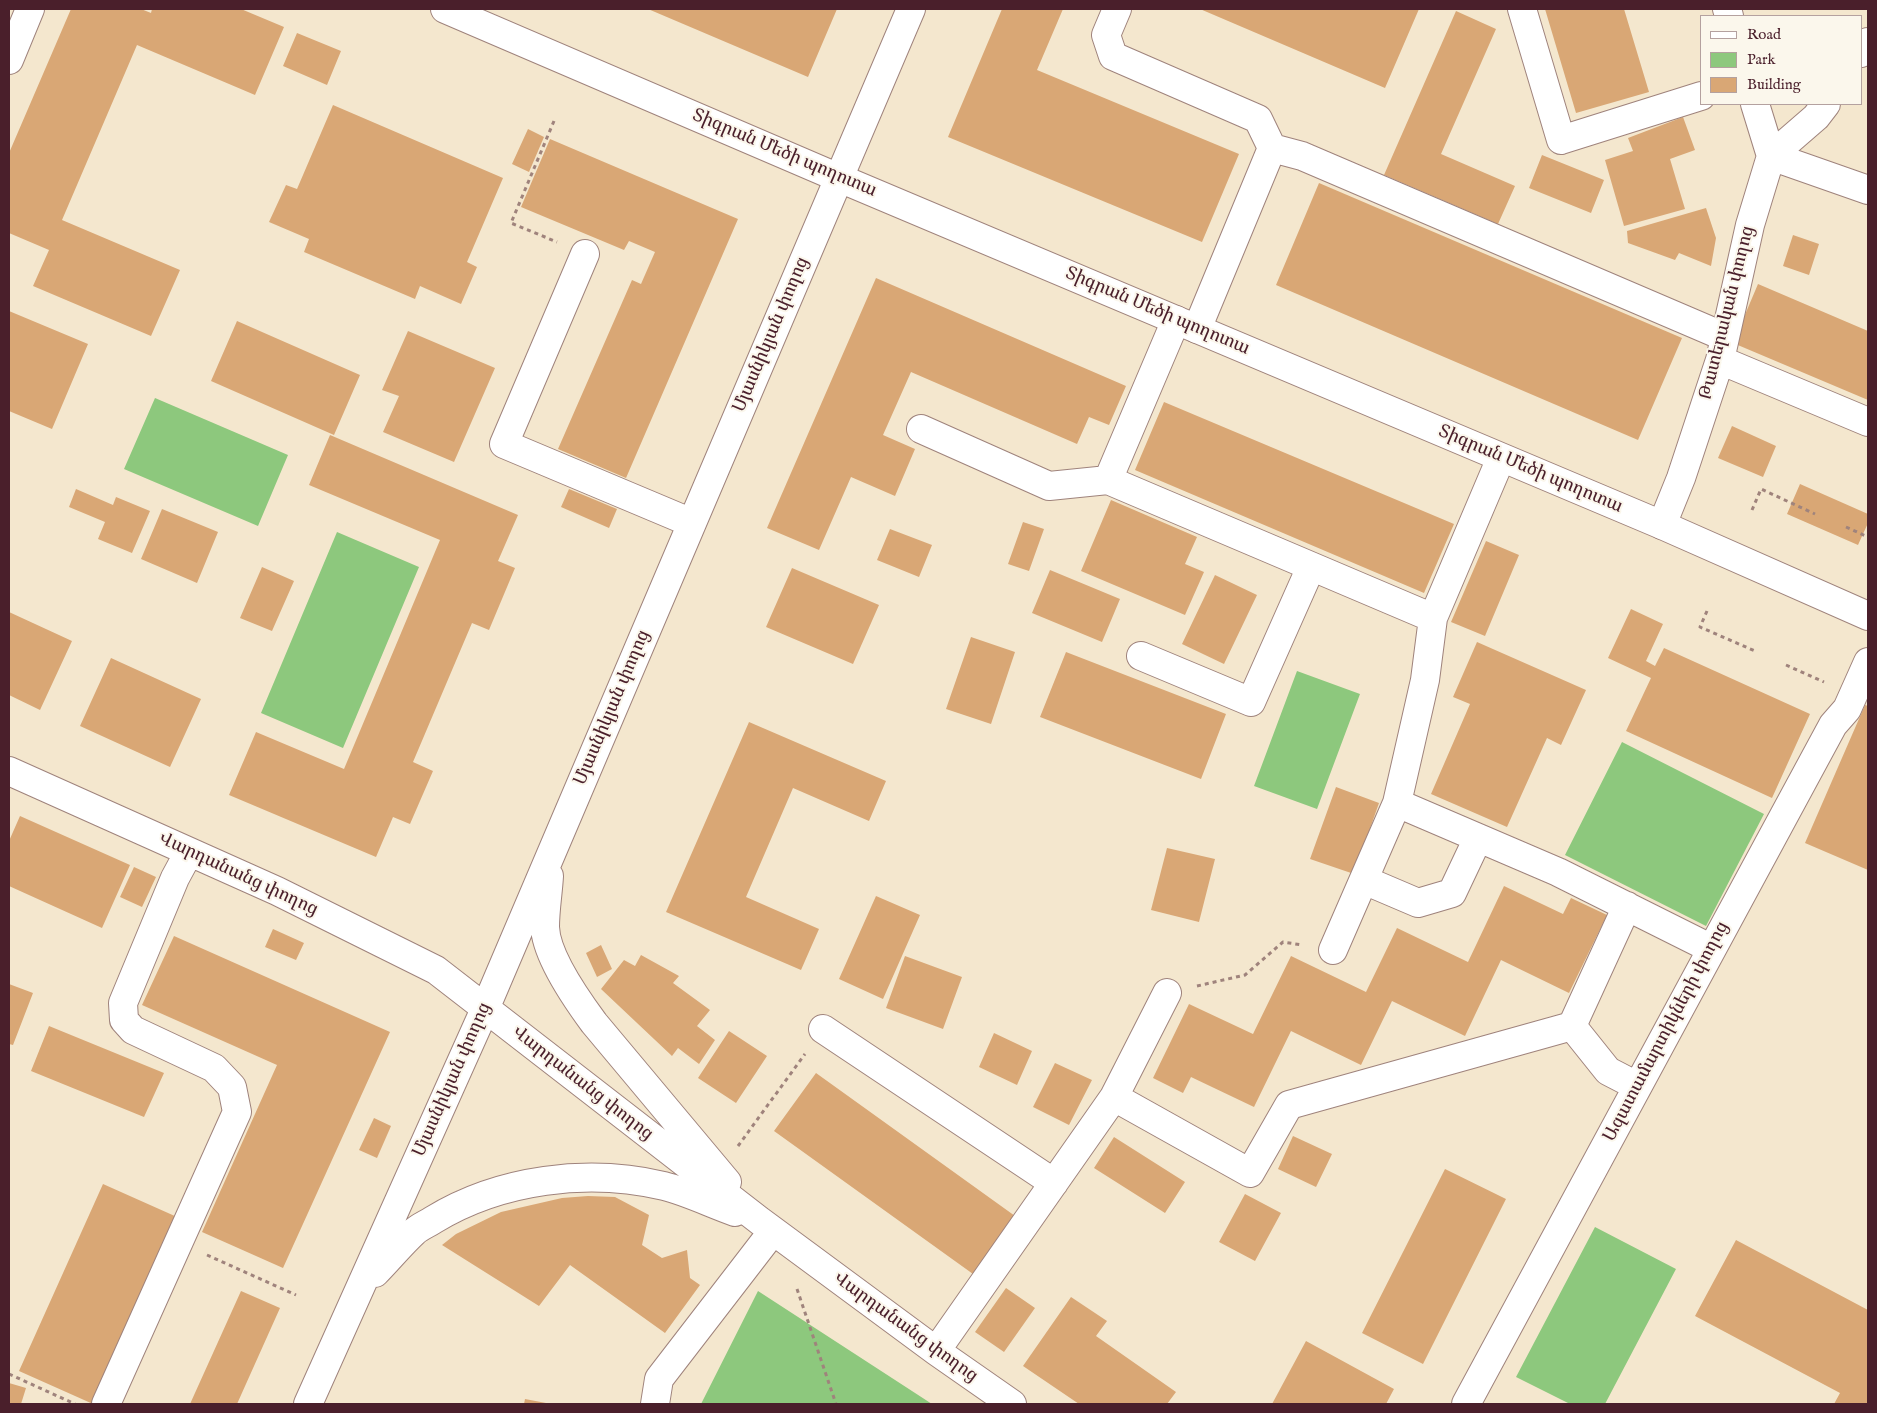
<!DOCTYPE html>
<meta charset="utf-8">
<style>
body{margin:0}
#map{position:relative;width:1877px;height:1413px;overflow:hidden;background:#f4e7ce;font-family:"IM FELL English",serif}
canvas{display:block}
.frame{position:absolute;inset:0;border:10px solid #4a1f2b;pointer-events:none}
.legend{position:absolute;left:1700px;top:15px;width:162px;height:90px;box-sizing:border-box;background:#fbf7ec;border:1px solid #b4a19f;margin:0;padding:6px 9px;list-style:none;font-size:15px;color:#4a1f2b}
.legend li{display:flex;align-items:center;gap:10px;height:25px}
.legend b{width:25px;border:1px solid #b4a19f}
</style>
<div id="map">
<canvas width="1877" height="1413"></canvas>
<div class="frame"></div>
<ul class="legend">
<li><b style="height:6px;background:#fff"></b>Road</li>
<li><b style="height:14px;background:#8dc87d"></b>Park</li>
<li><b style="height:14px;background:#d9a775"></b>Building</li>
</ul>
</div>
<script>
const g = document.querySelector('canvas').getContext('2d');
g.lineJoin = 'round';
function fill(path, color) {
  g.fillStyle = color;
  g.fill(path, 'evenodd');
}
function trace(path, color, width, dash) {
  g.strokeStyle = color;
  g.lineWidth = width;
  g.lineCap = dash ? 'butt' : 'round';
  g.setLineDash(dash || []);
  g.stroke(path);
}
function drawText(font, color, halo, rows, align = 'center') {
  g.font = font + ' "IM FELL English","Noto Serif Armenian",serif';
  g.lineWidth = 4;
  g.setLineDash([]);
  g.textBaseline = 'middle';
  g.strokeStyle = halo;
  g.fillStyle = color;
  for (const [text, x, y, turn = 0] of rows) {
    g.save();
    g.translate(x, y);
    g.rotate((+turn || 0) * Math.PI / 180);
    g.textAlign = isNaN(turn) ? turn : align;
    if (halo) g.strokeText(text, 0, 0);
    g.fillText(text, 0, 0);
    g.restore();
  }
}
fill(new Path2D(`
 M155 398 288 455 258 526 124 469Z
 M337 532 419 567 343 748 261 713Z
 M1297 671 1360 694 1317 809 1254 786Z
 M1622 742 1764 814 1706 926 1565 855Z
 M1595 1227 1676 1269 1605 1404H1570L1516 1377Z
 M758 1291 932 1404H701Z`), '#8dc87d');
fill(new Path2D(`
 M71 9H141L151 13 152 9H241L284 27 255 95 137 45 62 220 180 270 151 336 33 286 49 250 9 233V153Z
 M648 9H837L808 77Z
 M1002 9H1063L1037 70 1239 154 1202 242 948 137Z
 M1200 9H1419L1385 88Z
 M1545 9H1624L1649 92 1576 113Z
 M1456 11 1496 29 1441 154 1515 186 1498 224 1384 175Z
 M297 33 341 51 327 85 283 66Z
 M333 105 503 178 467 262 477 267 461 304 420 286 415 299 304 252 309 239 269 222 286 185 297 189Z
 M1683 117 1695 150 1670 159 1685 209 1624 226 1605 160 1633 151 1628 138Z
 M528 129 544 137 529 172 512 164Z
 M550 139 738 219 626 478 558 449 632 280 641 284 655 252 629 241 624 250 521 207Z
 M1542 155 1604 180 1591 213 1529 188Z
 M1319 183 1682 338 1638 440 1276 285Z
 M1706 208 1716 238 1711 266 1679 253 1675 260 1628 243 1627 231Z
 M1793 235 1819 244 1809 275 1783 266Z
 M876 278 1126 386 1109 425 1089 417 1077 444 911 372 883 435 915 449 895 496 851 477 819 550 767 528Z
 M1758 284 1868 331V400L1733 343Z
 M9 311 88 344 52 429 9 411Z
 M237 321 360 375 334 435 211 381Z
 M408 331 495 368 454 462 383 432 399 396 382 390Z
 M1164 402 1454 524 1424 593 1135 470Z
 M1732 426 1776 446 1763 477 1718 458Z
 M330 435 518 515 498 561 515 568 489 630 472 623 413 762 433 771 410 824 393 817 376 857 229 795 256 732 344 769 440 540 309 485Z
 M1800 484 1868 514V523L1858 545 1787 514Z
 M76 489 113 505 116 497 150 511 132 553 98 539 105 522 69 507Z
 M569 489 617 509 609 528 561 507Z
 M1111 500 1197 537 1185 564 1204 572 1185 615 1081 571Z
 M162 509 218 532 197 583 141 559Z
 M1023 522 1044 529 1029 571 1008 564Z
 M890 529 932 545 919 577 877 560Z
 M1486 541 1519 555 1485 636 1451 622Z
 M262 567 294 581 272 631 240 618Z
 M792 568 879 605 853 664 766 627Z
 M1050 570 1120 599 1102 642 1032 613Z
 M1215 575 1257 595 1224 664 1182 644Z
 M1631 609 1663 624 1646 661 1655 666 1664 648 1810 714 1772 798 1626 731 1651 678 1608 658Z
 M9 612 72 641 40 710 9 695Z
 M971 637 1015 652 991 724 946 709Z
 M1477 642 1586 690 1561 745 1547 738 1507 827 1431 794 1470 704 1453 697Z
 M1066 652 1226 714 1201 779 1040 717Z
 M111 658 201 699 170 767 80 726Z
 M1865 705 1868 706V870L1805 843Z
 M749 722 886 781 869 821 793 788 746 897 819 929 801 970 666 912Z
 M1336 787 1379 803 1354 874 1310 859Z
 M20 816 130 865 102 928 9 886V841Z
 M1167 848 1215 859 1199 922 1151 910Z
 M134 867 156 877 142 907 120 897Z
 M1504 886 1563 914 1571 898 1607 915 1569 993 1501 960 1465 1036 1392 1001 1361 1065 1291 1031 1254 1107 1191 1077 1183 1093 1153 1078 1189 1004 1253 1034 1291 956 1366 992 1397 928 1468 962Z
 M876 896 920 915 883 999 839 979Z
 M273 929 304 943 296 960 265 947Z
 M174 936 390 1032 283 1268 202 1232 277 1065 142 1005Z
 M601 945 612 969 597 977 586 953Z
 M641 955 679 976 673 983 710 1010 697 1026 715 1040 699 1064 678 1048 672 1056 601 989 624 960 635 966Z
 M905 956 962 977 943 1029 886 1008Z
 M9 984 33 993 13 1045 9 1044Z
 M49 1026 164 1073 144 1117 31 1071Z
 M729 1031 767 1056 736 1103 698 1078Z
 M994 1033 1032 1051 1017 1085 979 1067Z
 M1055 1063 1092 1080 1069 1125 1033 1107Z
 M816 1073 1015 1216 973 1274 774 1131Z
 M374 1118 391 1126 377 1158 359 1150Z
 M1293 1136 1332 1154 1316 1187 1278 1169Z
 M1114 1137 1185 1182 1165 1213 1094 1168Z
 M1445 1169 1506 1199 1423 1364 1362 1333Z
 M103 1184 177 1217 93 1404 19 1371Z
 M1245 1194 1281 1213 1255 1261 1219 1242Z
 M588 1196 615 1197 649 1215 642 1245 662 1258 687 1250 690 1278 700 1285 665 1333 570 1265 539 1306 442 1245 456 1234 501 1212 562 1198Z
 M1736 1240 1868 1310V1404H1834L1840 1393 1695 1316Z
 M1006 1288 1035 1308 1004 1352 975 1332Z
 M241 1291 280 1308 237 1404H190Z
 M1071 1297 1107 1321 1096 1336 1176 1392 1167 1404H1079L1023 1366Z
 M1306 1341 1394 1389 1386 1404H1272Z
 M9 1383 26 1388 21 1404H9Z
 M525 1399 546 1403V1404H524Z`), '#d9a775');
const minor = new Path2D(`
 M1117 9 1106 35 1113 56 1258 119 1272 148 1197 329
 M1522 9 1561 140 1701 96
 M1727 9 1729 16
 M1861 53 1868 42
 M9 60 30 9
 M1755 104 1771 156 1868 190
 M1272 148 1302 156 1725 337
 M585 254 504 444 692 523
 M1176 320 1108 480 1433 618
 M1720 360 1868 422
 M921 429 1049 486 1108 480
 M1501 458 1433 618 1425 680 1397 803 1558 872 1712 949
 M1662 525 1681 478 1720 360 1750 225 1771 156 1816 117 1826 104
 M1141 656 1251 702 1311 567
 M9 771 277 891 436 970 760 1221 936 1351 1012 1404
 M549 876C548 893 545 910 545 927 546 956 577 1000 594 1023L727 1182
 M1364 880 1418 903 1452 893 1478 838
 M1333 950 1397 803
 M1572 1026 1627 906
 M823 1029 1054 1183
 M1114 1097 1167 993
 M375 1273C388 1260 400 1245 414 1232 419 1227 427 1224 433 1220 500 1179 588 1168 664 1186 688 1192 712 1204 735 1212
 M936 1351 1114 1097 1250 1173 1289 1105 1572 1026 1608 1071 1637 1086
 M106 1404 237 1112 232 1087 214 1068 133 1030 124 1020 123 1003 175 878 189 852
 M308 1404 485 1009 911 9
 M655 1404 659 1379 773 1231
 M1466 1404 1833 725 1847 709 1868 662`);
const major = new Path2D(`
 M445 9 839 178 1662 525 1868 616`);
trace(minor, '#9f837c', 30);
trace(major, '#9f837c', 30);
trace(new Path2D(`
 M554 121 511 223 557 242
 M1752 510 1761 489 1815 514
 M1846 527 1868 537
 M1707 611 1700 627 1755 651
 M1786 665 1824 682
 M1197 986 1245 975 1283 942 1302 945
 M738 1146 805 1054
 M207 1255 296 1295
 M797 1289 836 1404
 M9 1374 75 1404`), '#9f837c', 3, [4, 4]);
trace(minor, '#fff', 28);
trace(major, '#fff', 28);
drawText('18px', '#4a1f2b', '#fbf7ec', [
 ["Տիգրան Մեծի պողոտա",784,154,23],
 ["Տիգրան Մեծի պողոտա",1157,312,23],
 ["Թատերական փողոց",1728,313,-76],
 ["Մյասնիկյան փողոց",772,335,-67],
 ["Տիգրան Մեծի պողոտա",1530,470,23],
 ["Մյասնիկյան փողոց",613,708,-67],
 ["Վարդանանց փողոց",238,875,25],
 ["Ազատամարտիկների փողոց",1667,1032,-62],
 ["Մյասնիկյան փողոց",453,1080,-66],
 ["Վարդանանց փողոց",582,1084,38],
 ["Վարդանանց փողոց",905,1328,36]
]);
</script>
